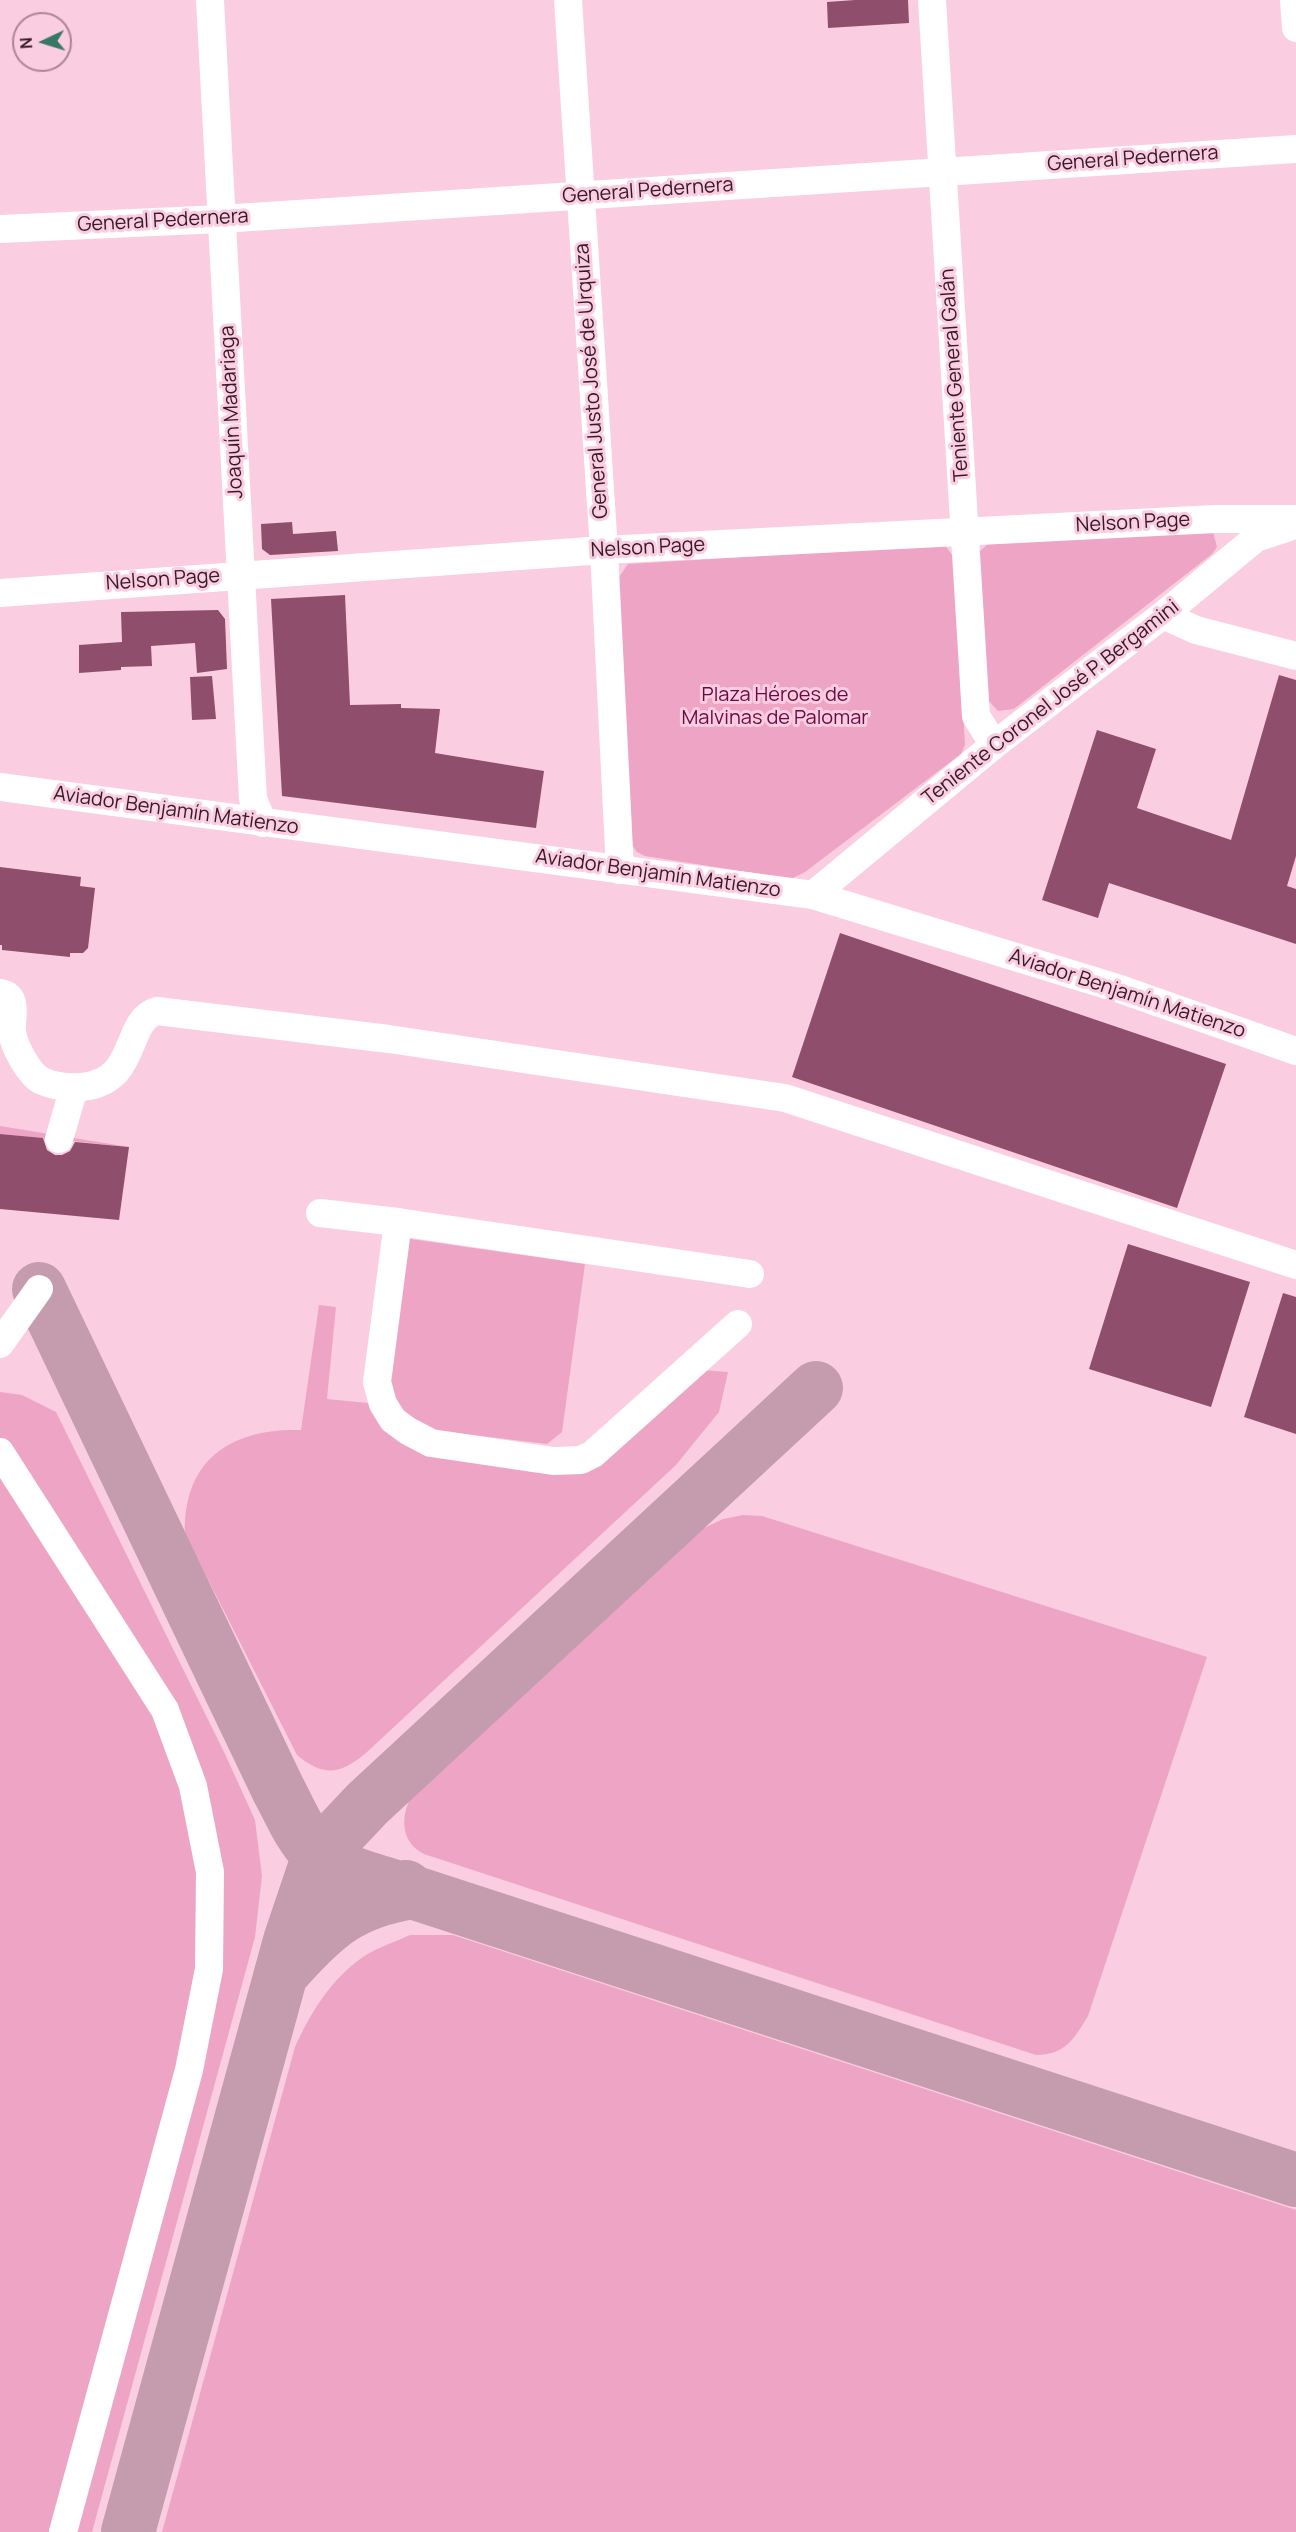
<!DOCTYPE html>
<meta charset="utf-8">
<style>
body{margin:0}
#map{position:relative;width:1296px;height:2532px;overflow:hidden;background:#fbcde0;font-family:Manrope,sans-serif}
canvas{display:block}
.north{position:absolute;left:12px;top:12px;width:60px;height:60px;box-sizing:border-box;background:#fbcde0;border:2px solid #ac8596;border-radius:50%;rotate:266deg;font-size:16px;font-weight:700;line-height:24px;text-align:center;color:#351926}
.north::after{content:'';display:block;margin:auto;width:21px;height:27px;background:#387765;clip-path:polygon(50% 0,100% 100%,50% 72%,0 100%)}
</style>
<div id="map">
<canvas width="1296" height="2532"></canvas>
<div class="north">N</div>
</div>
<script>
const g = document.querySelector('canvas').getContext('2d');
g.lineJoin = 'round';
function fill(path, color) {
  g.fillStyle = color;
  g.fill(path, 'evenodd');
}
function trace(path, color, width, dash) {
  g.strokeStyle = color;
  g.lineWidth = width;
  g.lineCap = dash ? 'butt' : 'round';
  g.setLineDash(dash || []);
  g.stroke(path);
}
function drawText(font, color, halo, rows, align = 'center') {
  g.font = font + ' Manrope,sans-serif';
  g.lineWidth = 6;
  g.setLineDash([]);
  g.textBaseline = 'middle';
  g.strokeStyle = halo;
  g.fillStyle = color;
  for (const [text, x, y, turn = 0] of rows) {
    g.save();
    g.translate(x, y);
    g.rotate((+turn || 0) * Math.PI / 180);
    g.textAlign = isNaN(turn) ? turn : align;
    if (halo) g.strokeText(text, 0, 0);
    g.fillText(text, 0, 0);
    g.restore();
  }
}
fill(new Path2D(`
 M1213 532 1217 547 1212 554 1014 709 998 711 987 699 979 561 980 551 988 544Z
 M945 545 954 558 965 745 961 754 805 872 791 879 645 856 637 852 629 841 617 580 628 564Z
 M0 1126 129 1147 0 1134Z
 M404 1238 585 1264 562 1432 547 1444 423 1429 405 1420 384 1386Z
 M319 1305 336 1307 327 1399 368 1403 377 1421 390 1434 560 1469 702 1370 728 1372 719 1412 676 1465 367 1752C341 1774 325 1778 297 1755L185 1534C183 1459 232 1428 301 1430Z
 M0 1392 22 1395 56 1412 225 1754 255 1820 262 1876 255 1937 92 2532H0Z
 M743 1515 762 1516 1207 1657 1088 2016C1074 2039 1065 2055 1036 2055L424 1854C402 1843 400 1820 410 1799L683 1538 723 1519Z
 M410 1935H453L1296 2210V2532H162L295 2047C311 2012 331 1979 363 1957 376 1948 395 1942 410 1935Z`), '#eea5c5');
trace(new Path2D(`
 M39 1289 278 1789C290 1811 299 1835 317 1853 337 1873 386 1883 412 1892L1296 2180
 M284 1971C325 1925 350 1902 412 1892L406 1887
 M128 2532 290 1941 319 1855 367 1804 816 1388`), '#c49cad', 54);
fill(new Path2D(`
 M855 0H908L909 23 828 28 827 2Z
 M292 522 293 534 336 531 338 551 270 555 262 549 261 524Z
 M345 595 350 705 401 704V708L440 709 435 753 544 771 536 828 282 796 271 599Z
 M218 610 225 619 227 669 197 673 195 643 151 646 152 666 121 667V670L79 673V645L122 642 121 612Z
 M1279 675 1296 680V856L1287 886 1296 889V944L1109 883 1098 918 1042 900 1097 730 1156 749 1137 808 1231 840Z
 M212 676 216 719 192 720 190 677Z
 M0 867 81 877 80 886 95 888 88 948 83 953H70V957L2 950V945H0Z
 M840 933 1226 1064 1177 1208 792 1077Z
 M0 1134 43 1138 47 1150 55 1155H62L70 1151 75 1142 129 1147 119 1220 0 1209Z
 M1128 1244 1250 1282 1211 1407 1089 1369Z
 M1283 1293 1296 1297V1434L1244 1417Z`), '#8e4e6c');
trace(new Path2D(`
 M210 0 253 799 263 823
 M568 0 604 550 620 870
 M932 0 976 716 994 745
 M1294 0 1296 28
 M0 229 221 219 1296 149
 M0 593 604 550 1215 519H1296
 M1163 615 1196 630 1296 656
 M0 787 813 895 1120 989 1296 1051
 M813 895 994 745 1163 615 1256 538 1292 526
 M0 993C5 994 8 995 11 1000 15 1009 11 1022 12 1032 14 1046 29 1075 42 1081 56 1087 68 1088 82 1087 140 1081 123 1021 157 1011L389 1039 785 1098 1296 1265
 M59 1139 74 1088
 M320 1213 398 1222 750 1274
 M398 1222 377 1382 383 1404 393 1420 408 1431 431 1443 553 1461 581 1460 593 1454 738 1324
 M0 1344 39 1289
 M0 1452 165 1710 193 1786 210 1872 209 1969 189 2070 63 2532`), '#fff', 28);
drawText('20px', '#351926', '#fbcde0', [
 ["General Pedernera",1133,159,-4],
 ["General Pedernera",648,191,-4],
 ["General Pedernera",163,221,-3],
 ["Teniente General Galán",955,375,-94],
 ["General Justo José de Urquiza",592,381,-94],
 ["Joaquín Madariaga",232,412,-93],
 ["Nelson Page",1133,523,-3],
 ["Nelson Page",648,548,-3],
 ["Nelson Page",163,580,-4],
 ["Teniente Coronel José P. Bergamini",1051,703,-38],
 ["Aviador Benjamín Matienzo",176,811,8],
 ["Aviador Benjamín Matienzo",658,874,8],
 ["Aviador Benjamín Matienzo",1127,994,18]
]);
drawText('20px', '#6b0843', '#fbcde0', [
 ["Plaza Héroes de",775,695],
 ["Malvinas de Palomar",775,718]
]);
</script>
